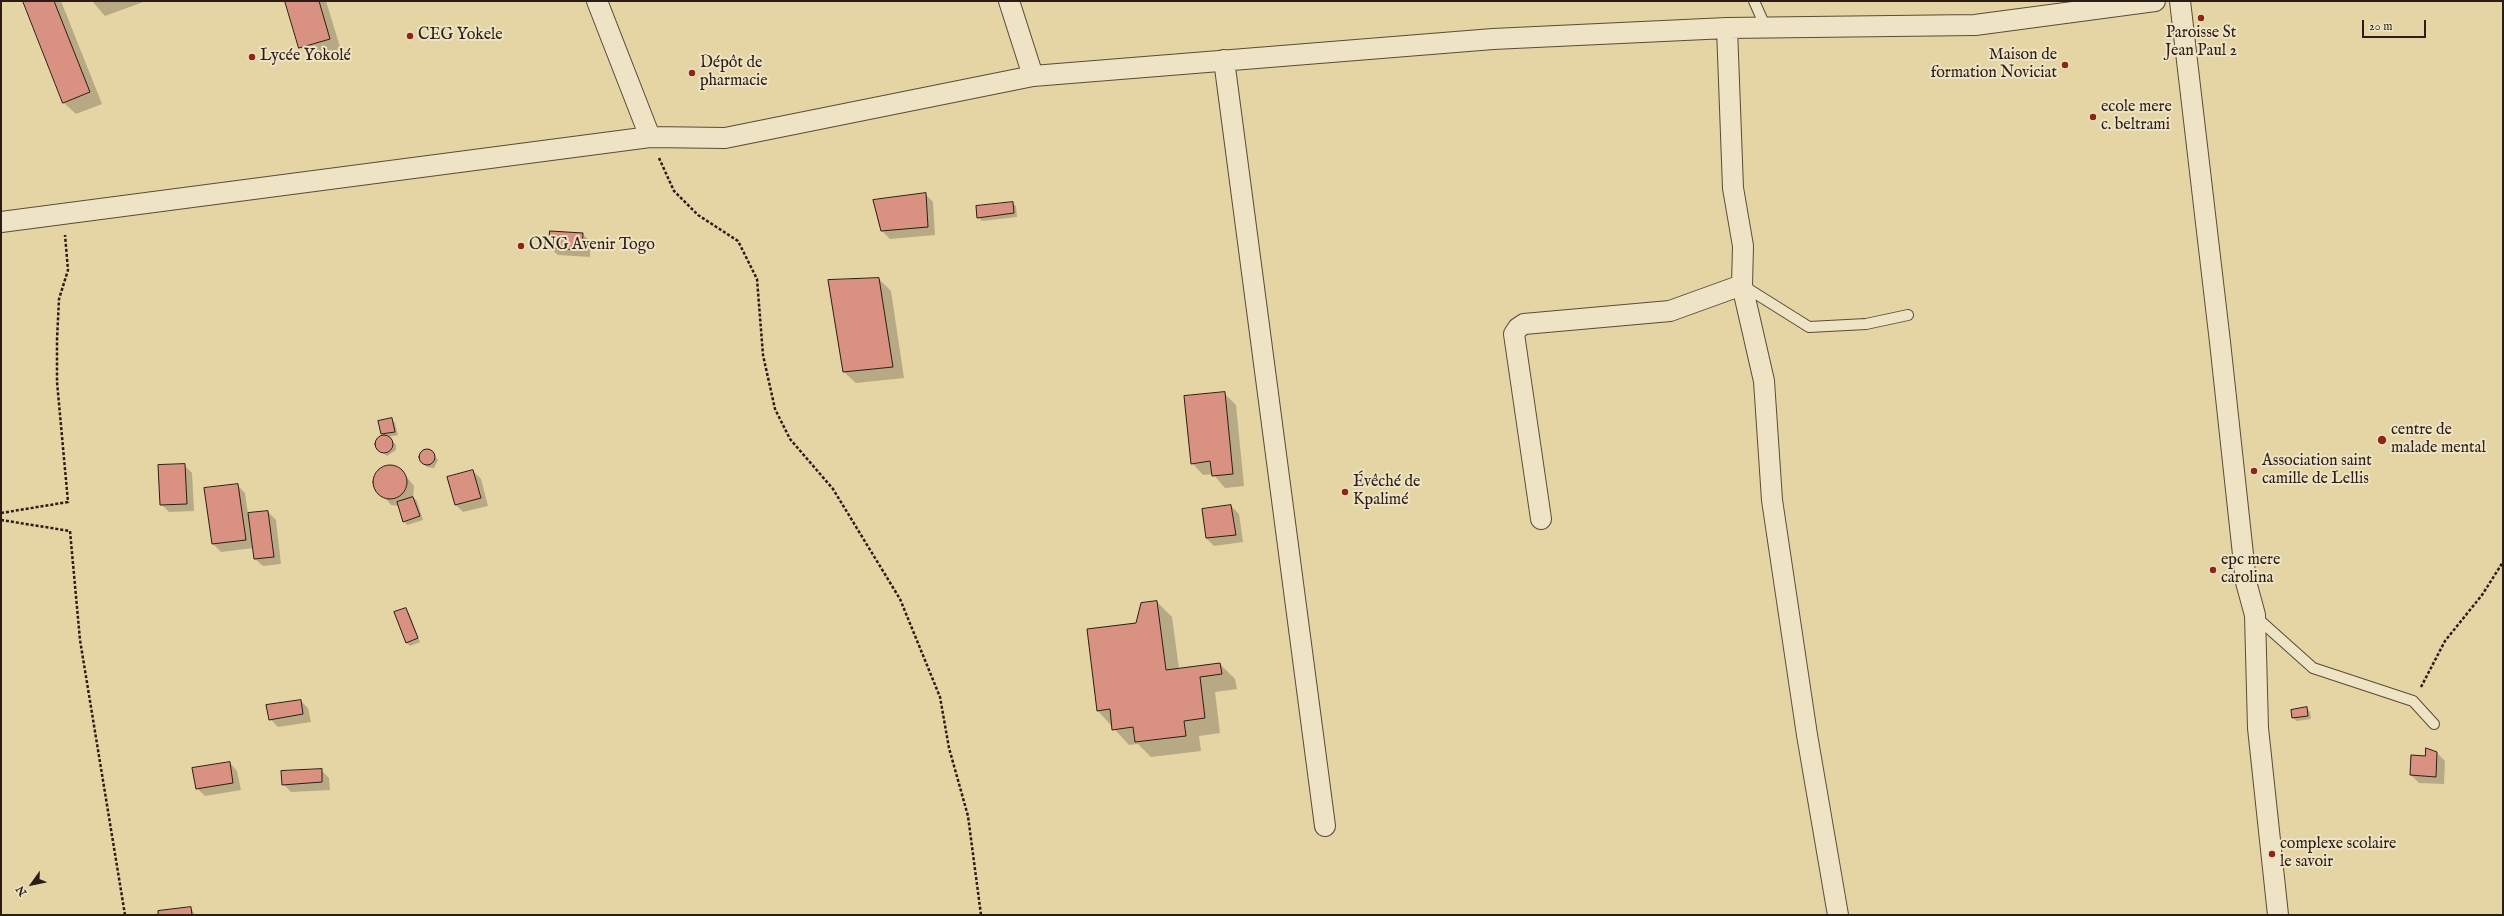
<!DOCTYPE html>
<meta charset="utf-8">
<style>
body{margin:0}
#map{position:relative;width:2504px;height:916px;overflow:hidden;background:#e5d4a4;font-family:"IM FELL English",serif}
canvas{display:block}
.frame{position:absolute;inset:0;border:2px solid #2b1d15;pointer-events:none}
.north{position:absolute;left:12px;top:864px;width:40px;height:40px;-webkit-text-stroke:3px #eee3c4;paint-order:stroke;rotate:237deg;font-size:11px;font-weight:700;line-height:16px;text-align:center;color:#2b1d15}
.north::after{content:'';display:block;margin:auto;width:14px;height:18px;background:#2b1d15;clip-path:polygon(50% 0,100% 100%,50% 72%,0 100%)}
.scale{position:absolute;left:2362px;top:20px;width:64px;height:18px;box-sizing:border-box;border:2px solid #2b1d15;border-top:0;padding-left:5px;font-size:12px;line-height:14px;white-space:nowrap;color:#2b1d15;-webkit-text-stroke:3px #eee3c4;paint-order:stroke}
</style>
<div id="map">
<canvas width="2504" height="916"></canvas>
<div class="frame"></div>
<div class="north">N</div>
<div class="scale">20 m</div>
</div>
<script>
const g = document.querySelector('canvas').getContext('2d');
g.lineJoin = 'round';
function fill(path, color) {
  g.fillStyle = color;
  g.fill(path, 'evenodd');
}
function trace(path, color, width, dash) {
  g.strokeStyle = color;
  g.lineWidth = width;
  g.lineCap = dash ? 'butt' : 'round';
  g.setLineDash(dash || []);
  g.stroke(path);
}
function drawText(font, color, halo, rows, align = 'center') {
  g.font = font + ' "IM FELL English",serif';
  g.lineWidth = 4;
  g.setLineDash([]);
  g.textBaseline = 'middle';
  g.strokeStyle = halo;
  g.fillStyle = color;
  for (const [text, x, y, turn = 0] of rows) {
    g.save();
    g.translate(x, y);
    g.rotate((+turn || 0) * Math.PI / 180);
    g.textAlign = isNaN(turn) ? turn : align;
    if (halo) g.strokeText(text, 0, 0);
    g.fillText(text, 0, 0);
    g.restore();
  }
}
fill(new Path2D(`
 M24 1H61L102 104 76 114 64 103Z
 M92 1H146L105 16Z
 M286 1H326L341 50 312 59 300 47Z
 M925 194 933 202 935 235 890 239 882 231Z
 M1012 203 1016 206 1017 217 982 221 978 217Z
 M582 234 590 241V257L558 255 550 248Z
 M879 279 891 291 904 378 856 383 844 372Z
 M1224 393 1236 405 1244 486 1225 488 1213 474 1203 475 1192 463Z
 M391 419 395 423 398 435 388 437 396 445V450L387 456 379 450 376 442 383 435 380 422Z
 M425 450H429L438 460 434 468 427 467 423 463 420 454Z
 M184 465 192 473 194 511 169 512 161 504Z
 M390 466 400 469 414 486 413 497 417 501 423 520 407 525 404 521 399 506 391 505 374 484 380 469Z
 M473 471 481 479 488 506 463 512 455 504Z
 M237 485 245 493 248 514 268 512 276 520 281 564 263 566 255 559 254 548 221 552 213 544 205 489Z
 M1231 506 1239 514 1243 542 1214 546 1206 538Z
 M1157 602 1172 617 1179 669 1220 664 1235 679 1237 689 1215 692 1220 733 1199 736 1201 751 1151 757 1138 744 1129 745 1098 711 1137 624Z
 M405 609 409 613 420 642 410 646 406 642Z
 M301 701 308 708 311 722 278 727 270 719Z
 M2306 708 2310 712 2311 719 2297 721 2293 718Z
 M2437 753 2445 761 2444 784 2419 783 2411 775 2426 757Z
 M230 763 237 771 241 790 205 796 197 788Z
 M321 770 329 778 330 790 291 792 283 784Z
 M191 908 195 915H159Z`), '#0003');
const building = new Path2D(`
 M23 1H54L90 92 63 103Z
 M285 1H319L330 39 299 48Z
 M926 193 928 227 881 231 873 200Z
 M1013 202 1014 213 977 218 976 206Z
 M550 231 583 233 582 250 549 248Z
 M879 278 893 367 843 372 828 280Z
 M1225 392 1233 474 1212 476 1210 461 1191 464 1184 396Z
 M392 418 395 432 381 434 378 421Z
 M375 444a9 9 0 1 1 18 0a9 9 0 1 1-18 0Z
 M419 457a8 8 0 1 1 16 0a8 8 0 1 1-16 0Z
 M185 464 187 504 160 505 158 465Z
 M373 482a17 17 0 1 1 34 0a17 17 0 1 1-34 0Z
 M473 470 481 498 455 505 447 477Z
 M238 484 246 540 212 544 204 488Z
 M413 497 420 516 403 522 397 502Z
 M1231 505 1236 535 1206 538 1202 509Z
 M268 511 274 557 254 559 248 513Z
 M1157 601 1166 670 1220 663 1222 674 1200 677 1205 718 1184 721 1186 736 1135 742 1133 727 1112 730 1110 709 1097 711 1087 629 1136 623 1141 603Z
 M406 608 418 638 406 643 394 612Z
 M301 700 303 714 269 720 266 705Z
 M2307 707 2308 716 2292 718 2291 710Z
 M2426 748 2437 752 2436 777 2410 775 2411 755 2425 756Z
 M230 762 233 783 196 789 192 768Z
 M322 769V782L282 785 281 771Z
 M191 907 192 915H158V911Z`);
fill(building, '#d99281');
trace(building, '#2b1d15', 1);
const service = new Path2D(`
 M1754 1 1766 28
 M1742 285 1809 327 1866 324 1908 315
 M2256 617 2313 668 2413 701 2434 724`);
const minor = new Path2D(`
 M597 1 650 137
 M1009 1 1033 76
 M2180 1 2220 342 2246 582 2255 615 2258 728 2278 915
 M1727 28 1733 188 1743 246 1742 285 1764 381 1772 500 1807 735 1838 915
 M1224 60 1325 826
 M1 222 650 137 725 138 1033 76 1493 39 1727 28 1975 25 2155 1
 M1541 519 1514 334 1518 328 1524 324 1670 311 1742 285`);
trace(service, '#5a4b39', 12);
trace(minor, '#5a4b39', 22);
trace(new Path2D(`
 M659 158 674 191 698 215 738 241 757 279 763 355 775 409 790 439 833 489 900 599 940 697 949 748 968 816 981 915
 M1 513 68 502 57 382V340L59 299 68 270 65 235
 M1 520 70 531 80 640 125 915
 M2421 687 2445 641 2482 595 2503 562`), '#2b1d15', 2.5, [3, 2]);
trace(service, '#eee3c4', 10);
trace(minor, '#eee3c4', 20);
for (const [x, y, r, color] of [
 [2201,18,4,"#8f2418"],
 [410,36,4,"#8f2418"],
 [252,57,4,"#8f2418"],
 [2065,65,4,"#8f2418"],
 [692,73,4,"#8f2418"],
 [2093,117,4,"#8f2418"],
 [521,246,4,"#8f2418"],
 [2382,440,5,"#8f2418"],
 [2254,471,4,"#8f2418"],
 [1345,492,4,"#8f2418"],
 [2213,570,4,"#8f2418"],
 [2272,854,4,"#8f2418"]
]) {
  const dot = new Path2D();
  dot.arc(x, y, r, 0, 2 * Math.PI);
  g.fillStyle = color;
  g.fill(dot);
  trace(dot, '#eee3c4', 1.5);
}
drawText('16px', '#2b1d15', '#eee3c4', [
 ["Paroisse St",2201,34,"center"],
 ["Jean Paul 2",2201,52,"center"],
 ["CEG Yokele",418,36],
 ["Maison de",2057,56,"right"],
 ["formation Noviciat",2057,74,"right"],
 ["Lycée Yokolé",260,57],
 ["Dépôt de",700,64],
 ["pharmacie",700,82],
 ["ecole mere",2101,108],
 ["c. beltrami",2101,126],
 ["ONG Avenir Togo",529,246],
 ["centre de",2391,431],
 ["malade mental",2391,449],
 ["Association saint",2262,462],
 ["camille de Lellis",2262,480],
 ["Évêché de",1353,483],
 ["Kpalimé",1353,501],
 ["epc mere",2221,561],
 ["carolina",2221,579],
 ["complexe scolaire",2280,845],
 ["le savoir",2280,863]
], 'left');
</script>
